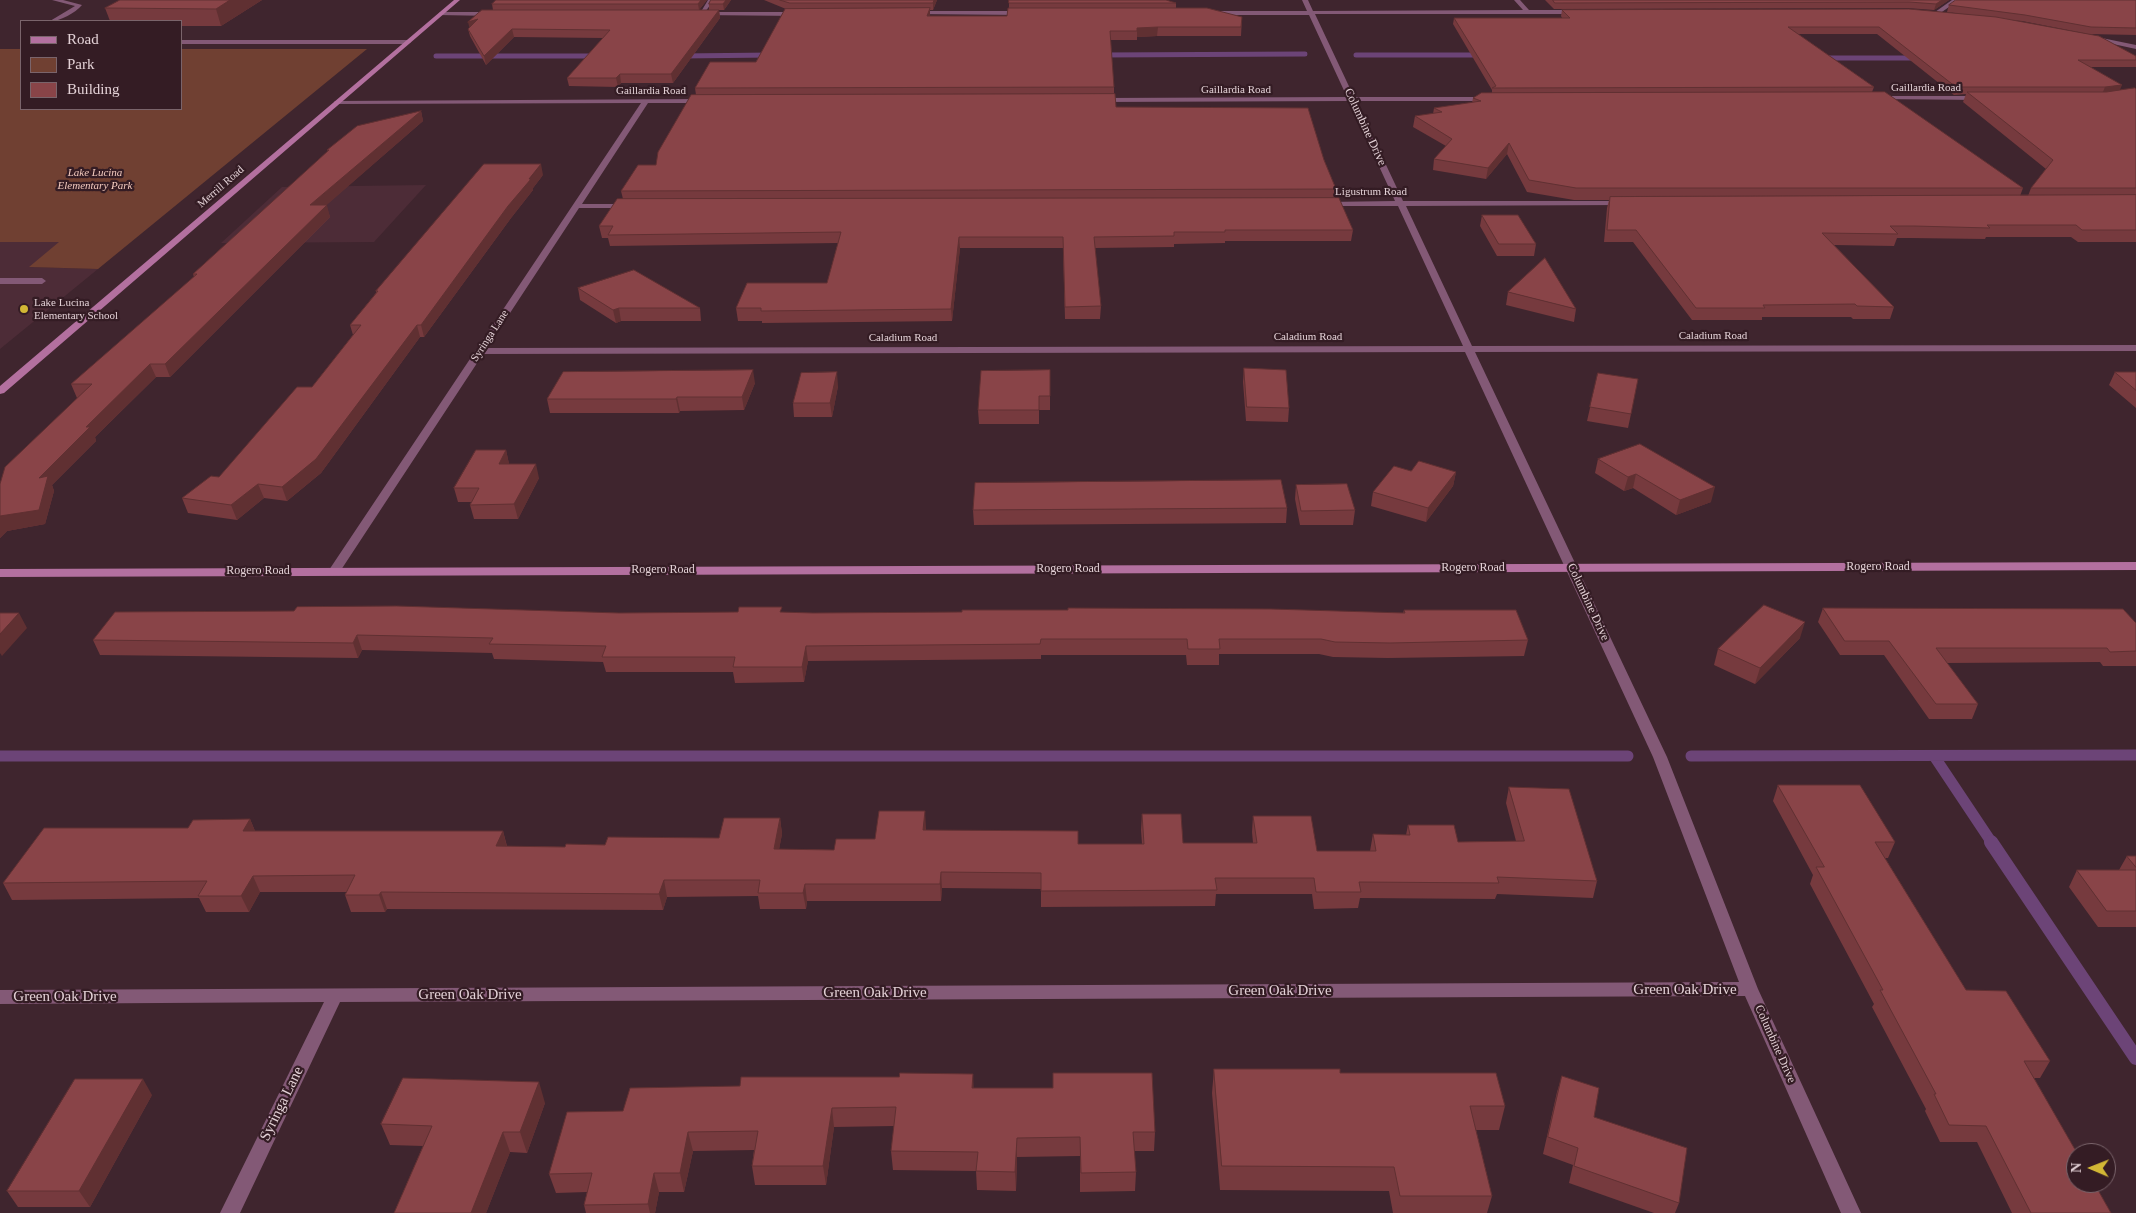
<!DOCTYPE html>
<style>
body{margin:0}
#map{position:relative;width:2136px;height:1213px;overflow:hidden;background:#3f252e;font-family:"Times New Roman",serif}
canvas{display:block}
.legend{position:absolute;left:20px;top:20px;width:162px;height:90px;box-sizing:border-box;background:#341c24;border:1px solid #7a646b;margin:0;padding:6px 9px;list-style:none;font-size:15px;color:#e3d1d6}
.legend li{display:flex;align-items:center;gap:10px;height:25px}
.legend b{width:25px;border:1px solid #7a646b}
.north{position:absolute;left:2066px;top:1143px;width:50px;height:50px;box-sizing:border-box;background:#341c24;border:1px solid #7a646b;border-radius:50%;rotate:271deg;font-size:14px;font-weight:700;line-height:20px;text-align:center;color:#e3d1d6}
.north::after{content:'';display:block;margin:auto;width:18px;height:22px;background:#d2b735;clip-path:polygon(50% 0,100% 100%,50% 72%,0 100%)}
</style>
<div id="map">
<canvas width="2136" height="1213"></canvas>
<ul class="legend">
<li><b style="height:6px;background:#b3709f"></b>Road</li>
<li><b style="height:14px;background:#704032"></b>Park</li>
<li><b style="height:14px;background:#894448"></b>Building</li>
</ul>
<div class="north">N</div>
</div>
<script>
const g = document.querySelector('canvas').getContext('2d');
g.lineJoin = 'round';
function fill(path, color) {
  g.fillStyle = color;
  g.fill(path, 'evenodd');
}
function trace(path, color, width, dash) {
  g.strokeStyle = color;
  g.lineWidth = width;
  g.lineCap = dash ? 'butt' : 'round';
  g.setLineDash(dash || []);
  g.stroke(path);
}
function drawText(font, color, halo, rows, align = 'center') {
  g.font = font + ' "Times New Roman",serif';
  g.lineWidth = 4.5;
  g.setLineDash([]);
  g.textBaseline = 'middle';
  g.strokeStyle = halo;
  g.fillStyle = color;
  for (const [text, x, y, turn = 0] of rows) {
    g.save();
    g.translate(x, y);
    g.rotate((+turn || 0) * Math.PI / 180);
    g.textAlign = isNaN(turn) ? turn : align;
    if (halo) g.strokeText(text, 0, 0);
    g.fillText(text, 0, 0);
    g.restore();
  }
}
fill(new Path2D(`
 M426 185 374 242 221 243 282 187Z
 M0 242H60L30 267 98 269 0 349Z`), '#4d2c37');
fill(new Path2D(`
 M0 49H21V109H181V49H367L98 269 29 267 59 242H0Z`), '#704032');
trace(new Path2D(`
 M1100 55 1305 54
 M1356 55H1485
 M436 56H600
 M680 56 773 55
 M1819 58H1920`), '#6c4477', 5);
trace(new Path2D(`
 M0 756H1628
 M1691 756 2136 755
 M1934 756 1992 843`), '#6c4477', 11);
trace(new Path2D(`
 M1991 842 2136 1058`), '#6c4477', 14);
fill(new Path2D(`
 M52 0H63L82 5C75 13 61 21 50 21L75 6Z
 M181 40H408L411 42 408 44H181Z
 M0 278H42L46 281 42 284H0Z`), '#835976');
fill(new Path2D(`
 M708 0H714L705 12H799L802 14 799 16 699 15Z
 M1302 0H1308L1313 11 1523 10 1514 0H1520L1529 10H1579L1582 12 1579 14H1315L1354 97H1489L1492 99 1489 101H1356L1403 201H1624L1628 203 1624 205 1406 206 1472 346 2136 345V351L1475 352 1667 757 1758 989 1861 1213H1841L1745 996 340 1002 240 1213H220L324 1002 0 1004V990L1739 982 1653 757 1465 352 483 354 339 573H331L329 570 641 103 337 104 334 102 335 101 704 99 707 101 704 103H648L582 204H629L633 206 629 208H579L487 348 1463 346 1398 206H1326L1322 204 1326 202 1395 201 1349 101 1099 102 1096 100 1099 98 1347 97 1309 15H1211L1208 13 1211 11H1307Z
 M1952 0H1959L1939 14H1935V12Z
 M914 11H1024L1027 13 1024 15 912 14Z
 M440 12H494L497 14 494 16 438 15Z
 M2092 36 2136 45V49L2090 39Z
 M1879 96H1981L1984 98 1981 100 1877 99V97Z`), '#835976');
fill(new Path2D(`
 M454 0H460L4 393 0 394V386Z
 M2136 562V570L0 577V569Z`), '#b3709f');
fill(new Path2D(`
 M262 0 221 26H181V21H110L105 8Z
 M707 0 699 10H709V4L711 0H731L724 10H719L720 18 673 83H621L618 87 569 86 567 78 603 38 514 37 486 65 470 36 468 29 493 10 492 4Z
 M764 0H937L933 10H930V16H1007L1009 8V0L1167 1 1176 3V8L1242 17 1241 36H1157L1137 37V40H1110L1114 87V94L1116 107 1324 160 1336 189 1335 198 1353 230 1351 241H1225V243L1174 244V247L1095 248 1101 306 1100 319H1065L1063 248H960L952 321 762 323V321H738L736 308 827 283 838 243 610 246 608 238H602L599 226 623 199 621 191 656 165 696 95 695 88 756 62 786 9Z
 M1545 0H1949L1934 10 1907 8 1554 9Z
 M2136 0V35L2088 34 2022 21 2009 20 2136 56V67H2091L2120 90 2136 89V242H2078L2071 237H1986L1985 239 1910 238H1897L1894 246 1834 245 1894 307 1890 319H1853L1851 317H1762V320H1692L1633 242H1604L1607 208 1609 200H1574L1527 192 1507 154 1486 179 1433 170 1434 159 1446 146 1413 127 1415 116 1433 114 1434 108 1472 103 1473 98 1492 93V90L1453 24 1454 18H1562L1561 16 1562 10 1971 15 1947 12 1949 5ZM1798 34H1877L1954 95 1966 94 1963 102 2046 169 2031 188 2028 196H2020L2023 188 1872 92 1874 87Z
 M421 111 423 121 326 205 330 217 170 377H156L95 437 96 441 52 485 54 491 45 524 7 531 0 538V484L78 398H77L71 384 194 277 193 274 328 151 327 150Z
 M543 175 533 188V190L511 218 424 337H420L321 473 287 501 264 498 237 520 188 513 182 498 219 477 312 387 353 335 350 325 376 293V291Z
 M1482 215 1536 244 1534 256H1497L1480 226Z
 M578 288 700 308 701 321H621L616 323 580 300Z
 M1508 292 1576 309 1574 322 1506 305Z
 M1244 368 1289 408 1288 422 1246 421 1243 382Z
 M1050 370V410H1039V424H979L978 410Z
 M2115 372H2136V408L2109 385Z
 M1598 373 1631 414 1628 428 1587 421Z
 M755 383 744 410 680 411 679 413H550L547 399Z
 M838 386 832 417H794L793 403Z
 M506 450 509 464 539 478 518 519H474L470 505 471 502H458L454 488Z
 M1598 459 1711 502 1676 515 1633 488 1624 491 1595 473Z
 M1411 471 1456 472 1453 486 1426 522 1371 506 1373 492Z
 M1296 485 1355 510 1353 525H1300L1295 499Z
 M1287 508 1286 523 974 525 973 510Z
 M1823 608 2136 623V666H2103L2100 662 1947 663 1978 704 1972 719H1929L1884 655H1840L1818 622Z
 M1404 610 1528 640 1524 656 1388 658 1333 657 1319 654H1219V665H1187L1186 655H1041V659L808 661 804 682 735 683 733 672H606L603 662 494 659 492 653 362 650 358 658 100 655 93 640 619 613H1403Z
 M1800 638 1755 684 1714 665 1718 649Z
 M1778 785 1895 842 1888 858H1885L1966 990 2050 1061 2040 1078H2034L2111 1213H2012L1977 1142H1940L1925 1111 1926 1109 1872 1007 1874 1004 1810 884 1813 875 1773 801Z
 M1509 787 1597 881 1593 898 1497 894 1495 899 1360 898 1358 908 1314 909 1312 894H1216L1215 906 1041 907V889L942 888 941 901H807L806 909H760L758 896 667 897 663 910 387 909 385 912H351L345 895 347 892H260L249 912H206L199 898 12 900 3 883 188 828 250 819 255 831H503L507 846 565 847 719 838 780 818 782 834 779 849 834 850 926 827V830L1078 844H1142L1141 830 1142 814 1183 843H1253L1252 832 1253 816 1317 851H1370L1373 834 1406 835 1408 825 1458 842 1516 841 1506 803Z
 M2127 856H2136V927H2098L2069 887 2077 870H2119Z
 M1214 1069 1340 1073 1505 1106 1499 1130H1476L1492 1196 1487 1213H1393L1389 1191 1220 1190 1212 1093Z
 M1562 1076 1594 1117 1679 1203 1675 1213H1654L1569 1183 1573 1165 1543 1154 1557 1092Z
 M974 1088 1155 1132 1154 1151H1134L1136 1172 1135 1191 1080 1192V1156L1017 1157 1016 1191 977 1190 976 1171 893 1170 891 1151 894 1126 834 1127 826 1185H755L752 1166 754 1150 693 1151 684 1192H659L655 1213H586L584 1205 587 1192 556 1193 549 1174 623 1111Z
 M152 1095 90 1207H18L7 1191Z
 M545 1103 527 1153 510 1152 486 1213H394L423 1146 390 1145 381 1124Z`), '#763a3e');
fill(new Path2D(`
 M230 0H262L221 26 216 9Z
 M701 0H707L699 10 698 4Z
 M726 0H731L724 10 723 4Z
 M934 0H937L933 10V3Z
 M1942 0H1949L1934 10 1936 4Z
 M930 8V17L927 16Z
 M719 10 720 18 673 83 671 74Z
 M478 19 470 30 468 22Z
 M1158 27 1157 36 1137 37V28Z
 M512 29 514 37 486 65 484 56Z
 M620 74 621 83 618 87 616 78Z
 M2122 85 2119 92 2102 94 2105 87Z
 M421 111 423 121 313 217 310 205Z
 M1509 143 1507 154 1486 179 1488 168Z
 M541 164 543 175 533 188V190L511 218 424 337 421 325 508 206Z
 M327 205 330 217 170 377 165 364Z
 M959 237 960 248 952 321 951 309Z
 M619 308 621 321 616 323 613 310Z
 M417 325 420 337 321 473 287 501 282 487Z
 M150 364 156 377 95 437 96 441 52 485 54 491 45 524 7 531 0 538V516L39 478 86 427Z
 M753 370 755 383 744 410 742 397Z
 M837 372 838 386 832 417 830 403Z
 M677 397 680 411 679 413 676 399Z
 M506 450 509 464H499Z
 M536 464 539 478 518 519 514 504Z
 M1456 472 1453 486 1426 522 1428 508Z
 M1636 474 1633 488 1624 491 1628 477Z
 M258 484 264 498 237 520 231 505Z
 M1715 487 1711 502 1676 515 1680 500Z
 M19 613 27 628 2 656 0 653V634Z
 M1805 622 1800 638 1755 684 1760 668Z
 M357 635 362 650 358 658 353 643Z
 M806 646 808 661 804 682 802 667Z
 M925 811 926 827 924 846 923 830Z
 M780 818 782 834 776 866 774 849Z
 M250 819 257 836 243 831Z
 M503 831 507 848 496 846Z
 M941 872 942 888 941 901 940 884Z
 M253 876 260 892 249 912 241 896Z
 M664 880 667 897 663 910 659 894Z
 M805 884 807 901 806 909 803 893Z
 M381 892 387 909 385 912 379 895Z
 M973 1074 974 1093 972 1088Z
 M143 1079 152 1095 90 1207 79 1191Z
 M539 1082 545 1103 527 1153 520 1132Z
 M832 1108 834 1127 826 1185 823 1166Z
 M503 1132 510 1152 486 1213H471Z
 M688 1132 693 1151 684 1192 680 1173Z
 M1017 1138V1157L1016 1191 1015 1172Z
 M654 1173 659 1192 655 1213H650L648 1204Z`), '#603032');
const building = new Path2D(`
 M120 0H230L216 9 105 8Z
 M496 0H701L698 4H492Z
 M711 0H726L723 4H709Z
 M780 0H934L933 3H790Z
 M1009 0H1166L1176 3H1009Z
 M1553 0H1942L1936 4 1909 2 1555 3Z
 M1956 0H2136V28L2091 27 2025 15 1949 5Z
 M930 8 927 16H1007L1008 8H1207L1242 17 1241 27H1158L1137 28V31H1110L1114 87 695 88 710 62H756L785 9Z
 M1909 9 1996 17 2099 36 2136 56V60H2078L2122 85 2105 87H1956L1879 27H1788L1874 87 1492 88 1496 86 1454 18H1570L1562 10Z
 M482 10H719L671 74H620L616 78H567L610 30 512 29 484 56 468 29 478 19 468 22Z
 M2135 88 2136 89V188H2031L2053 160 1967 92H2106Z
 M1885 92 2023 188H1576L1529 180 1509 143 1488 168 1434 159 1452 139 1415 116 1442 112 1434 108 1481 101 1473 98 1481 93Z
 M1115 94 1116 107 1308 108 1324 160 1336 189 621 191 638 165H656L658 152 691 95Z
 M421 111 310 205H327L165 364H150L86 427H90L39 478 48 476 39 510 0 516V484L5 467 92 384H71L197 274H193L329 150H327L357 126Z
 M484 164H541L529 179H531L508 206 421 325H417L316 459 282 487 258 484 231 505 182 498 211 476 219 477 297 387H312L361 325H350L378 291H376Z
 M2136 195V230H2082L2076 225H1987L1990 228 1914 226H1890L1898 234 1822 233 1894 307 1857 306 1855 304 1763 305 1765 308H1696L1636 230H1607L1610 197Z
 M1339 198 1353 230H1225V232H1174V236L1094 237 1101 306 1065 307 1063 237H959L951 309 761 311V308H736L747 283H827L841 232 608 235 613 226H599L617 199Z
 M1482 215H1518L1536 244H1499Z
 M1545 258 1576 309 1508 292Z
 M634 270 700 308H619L613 310 578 288Z
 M1244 368 1286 370 1289 408 1247 407Z
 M753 370 742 397H677L676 399H547L563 372Z
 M1050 370V396H1039V410H978L981 371Z
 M837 372 830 403H793L801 373Z
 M2115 372H2136V390Z
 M1598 373 1638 379 1631 414 1590 407Z
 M1640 444 1715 487 1680 500 1636 474 1628 477 1598 459Z
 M476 450H506L499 464H536L514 504 470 505 479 488H454Z
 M1419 461 1456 472 1428 508 1373 492 1394 466 1411 471Z
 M1281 480 1287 508 973 510 975 483Z
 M1347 484 1355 510 1301 511 1296 485Z
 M1764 605 1805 622 1760 668 1718 649Z
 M397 606 619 613 738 612 739 607H782L780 612 813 613 962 612V610H1068V608L1271 609 1405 613 1404 610H1516L1528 640 1390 643 1335 642 1321 639H1219L1220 649H1188L1187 639H1041L1040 644 806 646 802 667H733L735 657H602L606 646 489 644 493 638 357 635 353 643 93 640 115 612 294 611 297 607Z
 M1823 608 2123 609 2136 623V651L2110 652 2107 648H1936L1978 704H1936L1889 641H1845Z
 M0 613H19L0 634Z
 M1778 785H1860L1895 842H1875L1966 990 2006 991 2050 1061H2024L2077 1153H2076V1183H2094L2111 1213H2031L1986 1126 1949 1125 1934 1094H1936L1880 990H1883L1816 867H1824Z
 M1509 787 1569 789 1597 881 1497 877 1499 883 1359 882 1361 892H1316L1314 878H1215L1217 890 1041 891V873L941 872 940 884H805L803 893H758L760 880H664L659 894 381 892 379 895H345L355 875 253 876 241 896H198L207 881 3 883 44 828H188L193 820 250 819 243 831H503L496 846 565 847 566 844 605 845 608 837 719 838 724 818H780L774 849 834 850 836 839H875L879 811H925L923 830 1078 831V844H1144L1142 814H1181L1183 843H1257L1253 816H1311L1317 851H1376L1373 834 1410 835 1408 825H1454L1458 842 1524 841Z
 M2127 856H2136V867Z
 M2077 870H2136V911H2107Z
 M1214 1069H1340V1073H1496L1505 1106H1470L1492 1196H1400L1394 1167 1222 1166Z
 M900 1073 973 1074 972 1088H1053V1073H1152L1155 1132H1133L1136 1172 1081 1173 1080 1137 1017 1138 1015 1172 976 1171 978 1152 891 1151 896 1107 832 1108 823 1166H752L758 1131 688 1132 680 1173H654L648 1204 584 1205 592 1173 549 1174 567 1112 623 1111 630 1088 740 1086 741 1077H899Z
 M1562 1076 1599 1088 1594 1117 1687 1148 1679 1203 1574 1166 1578 1148 1548 1137Z
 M403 1078 539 1082 520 1132H503L471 1213H394L432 1126 381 1124Z
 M75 1079H143L79 1191H7Z`);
fill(building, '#894448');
trace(building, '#603032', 1);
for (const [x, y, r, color] of [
 [24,309,5,"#d2b735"]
]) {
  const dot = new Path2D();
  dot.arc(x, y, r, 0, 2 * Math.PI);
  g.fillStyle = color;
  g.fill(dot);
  trace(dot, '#341c24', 2);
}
drawText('11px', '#e3d1d6', '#341c24', [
 ["Gaillardia Road",1926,88],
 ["Gaillardia Road",1236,90],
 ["Gaillardia Road",651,91],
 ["Merrill Road",221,187,-41],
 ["Ligustrum Road",1371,192],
 ["Syringa Lane",490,336,-57],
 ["Caladium Road",1713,336],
 ["Caladium Road",1308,337],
 ["Caladium Road",903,338]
]);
drawText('italic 11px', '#f4cbbf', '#341c24', [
 ["Lake Lucina",95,173],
 ["Elementary Park",95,186]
]);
drawText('11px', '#e3d1d6', '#341c24', [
 ["Lake Lucina",34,303],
 ["Elementary School",34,316]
], 'left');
drawText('12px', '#e3d1d6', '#341c24', [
 ["Columbine Drive",1365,127,65],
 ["Rogero Road",1878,567],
 ["Rogero Road",1473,568],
 ["Rogero Road",1068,569],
 ["Rogero Road",663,570],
 ["Rogero Road",258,571],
 ["Columbine Drive",1588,602,65],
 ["Columbine Drive",1775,1044,66]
]);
drawText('15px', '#e3d1d6', '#341c24', [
 ["Green Oak Drive",1685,990],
 ["Green Oak Drive",1280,991],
 ["Green Oak Drive",875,993],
 ["Green Oak Drive",470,995],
 ["Green Oak Drive",65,997],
 ["Syringa Lane",282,1104,-64]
]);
</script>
